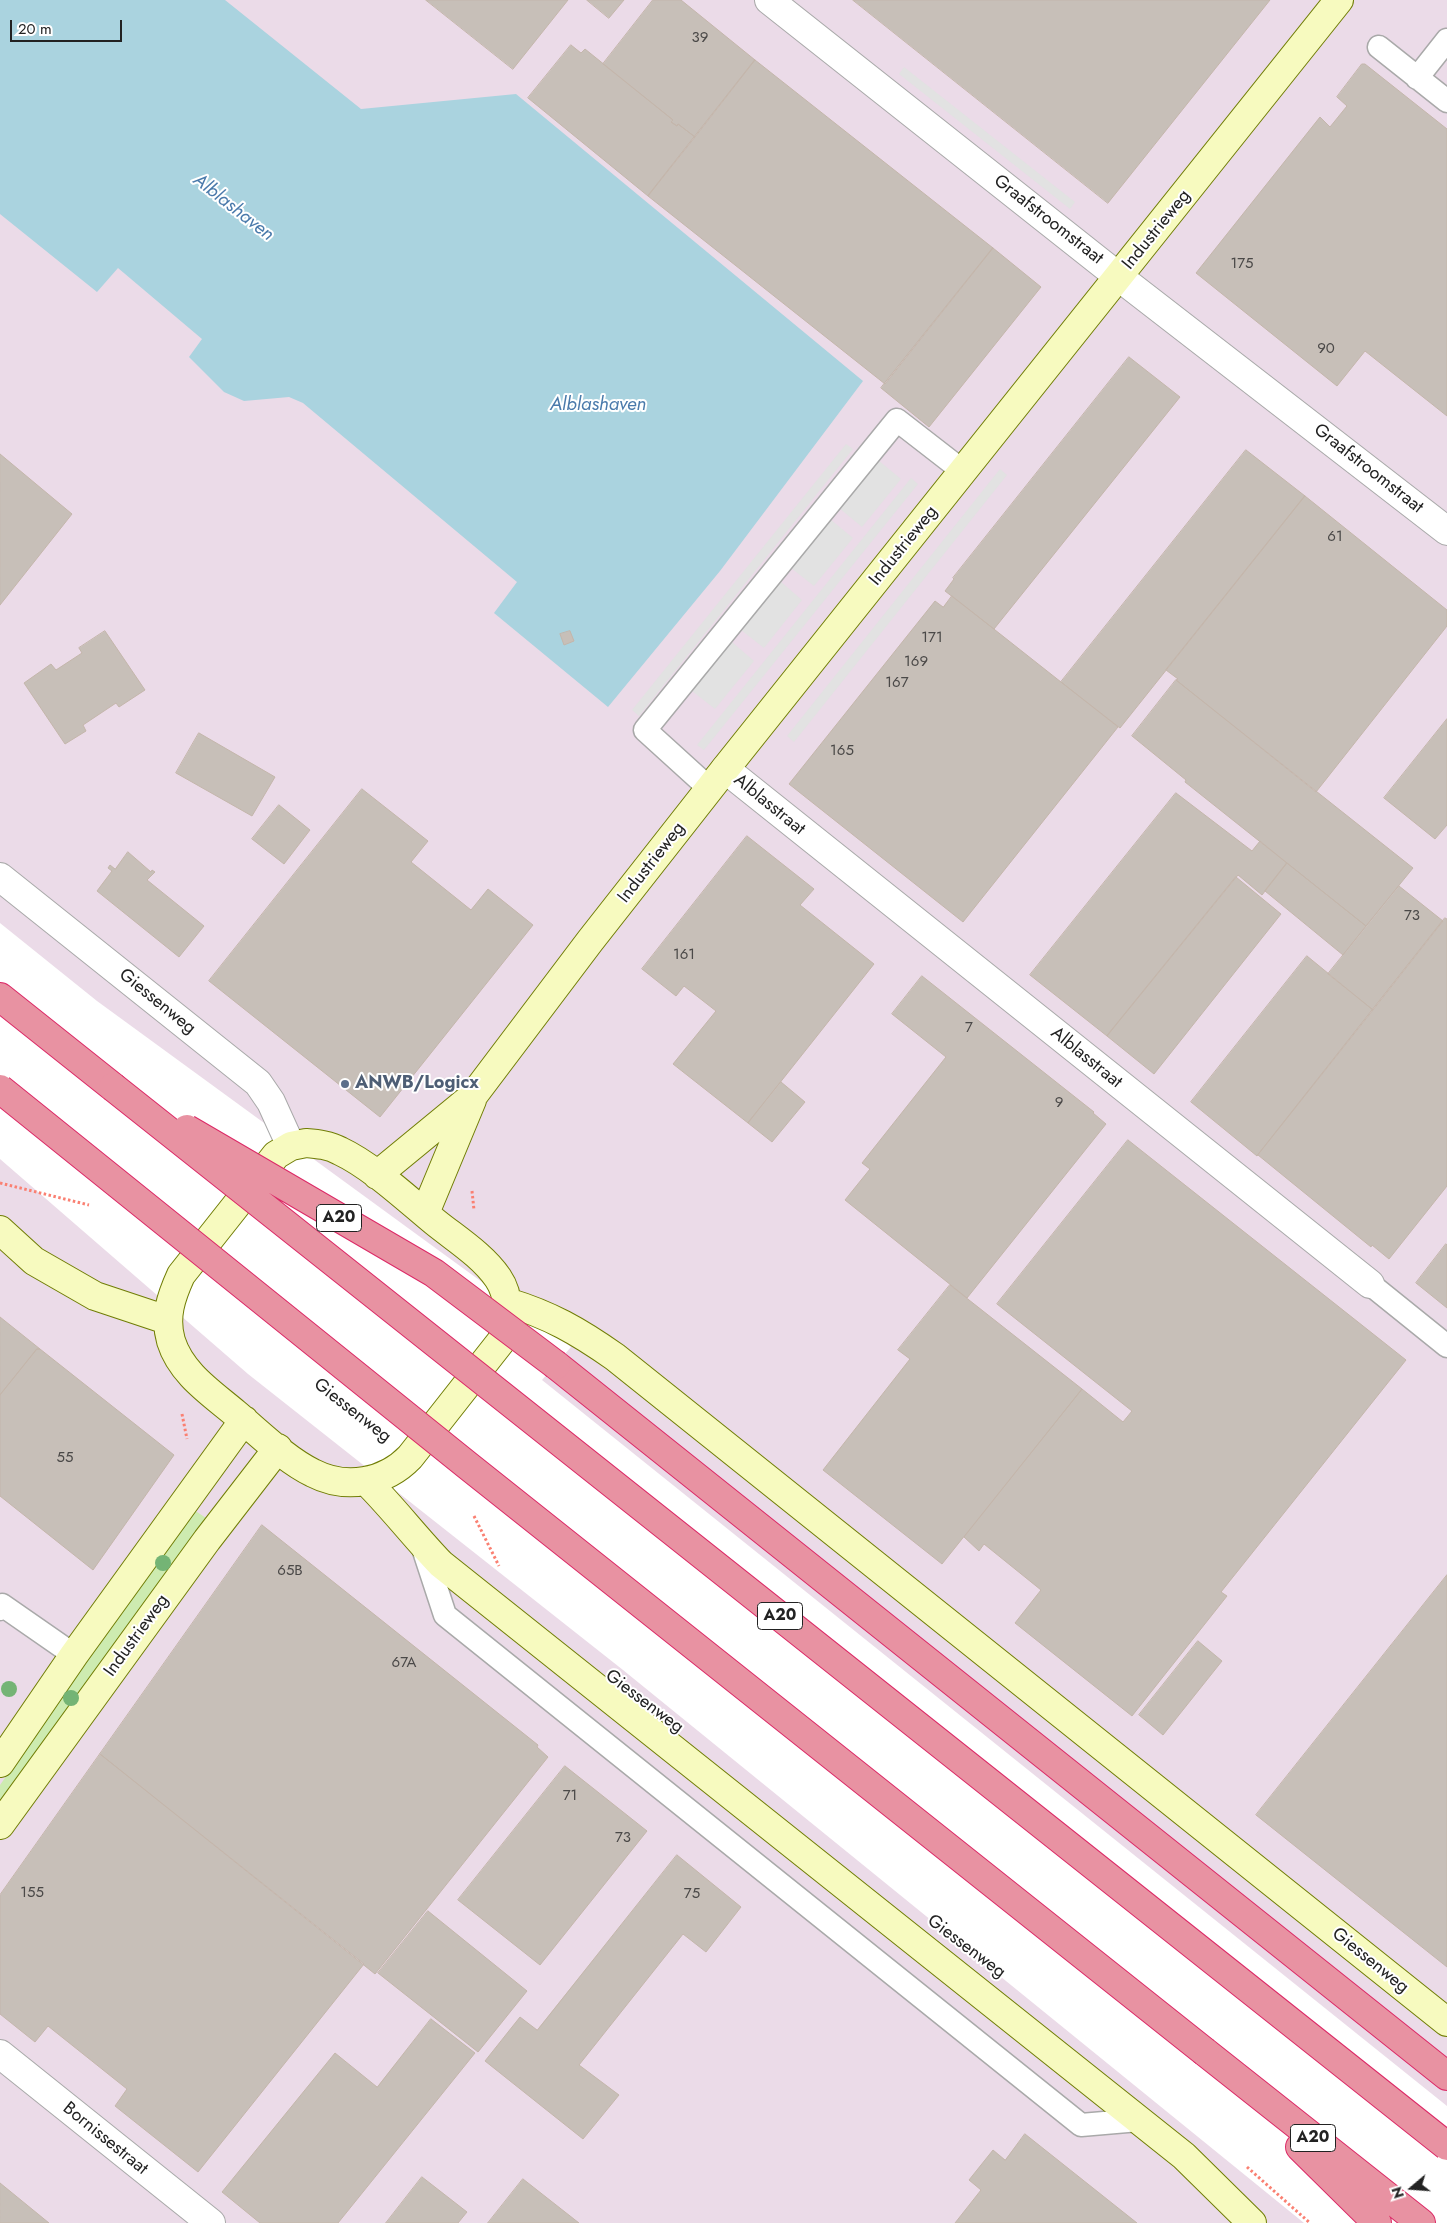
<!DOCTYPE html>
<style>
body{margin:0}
#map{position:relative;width:1447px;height:2223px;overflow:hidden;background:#f2efe9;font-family:Jost,sans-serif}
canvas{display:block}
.north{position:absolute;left:1387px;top:2163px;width:50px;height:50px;-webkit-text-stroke:4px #fff;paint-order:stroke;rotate:252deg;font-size:14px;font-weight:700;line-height:20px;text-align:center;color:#222}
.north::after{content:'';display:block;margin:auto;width:18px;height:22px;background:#222;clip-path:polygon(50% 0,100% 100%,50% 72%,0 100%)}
.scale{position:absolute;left:10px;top:20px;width:112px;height:22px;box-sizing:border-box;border:2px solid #222;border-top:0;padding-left:6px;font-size:15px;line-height:18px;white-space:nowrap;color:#222;-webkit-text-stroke:4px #fff;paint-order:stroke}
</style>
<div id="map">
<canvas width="1447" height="2223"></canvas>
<div class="north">N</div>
<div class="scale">20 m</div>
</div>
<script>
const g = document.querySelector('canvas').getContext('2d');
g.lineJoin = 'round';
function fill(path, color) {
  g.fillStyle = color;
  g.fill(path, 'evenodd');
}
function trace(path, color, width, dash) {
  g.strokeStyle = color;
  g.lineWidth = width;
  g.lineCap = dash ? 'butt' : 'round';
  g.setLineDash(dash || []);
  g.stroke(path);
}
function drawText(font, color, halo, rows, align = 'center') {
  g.font = font + ' Jost,sans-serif';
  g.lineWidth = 4;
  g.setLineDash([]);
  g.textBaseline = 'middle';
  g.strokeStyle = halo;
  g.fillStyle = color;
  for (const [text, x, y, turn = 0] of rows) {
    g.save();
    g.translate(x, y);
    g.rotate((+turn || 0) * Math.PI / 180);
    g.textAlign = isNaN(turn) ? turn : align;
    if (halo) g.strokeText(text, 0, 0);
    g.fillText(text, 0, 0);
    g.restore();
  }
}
fill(new Path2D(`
 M148 0H1447V2223H0V126Z`), '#ebdbe8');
fill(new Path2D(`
 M194 1510 206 1518 0 1808V1785Z`), '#cdebb0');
fill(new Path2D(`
 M904 67 1075 202 1070 209 899 74Z
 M846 444 853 449 639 716 632 710Z
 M878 460 901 479 862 527 839 508Z
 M1000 469 1007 475 794 742 787 736Z
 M911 478 918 484 704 750 697 745Z
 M830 519 853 538 814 586 791 568Z
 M780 581 802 600 764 648 741 630Z
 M732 642 754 661 715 709 692 691Z`), '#e2e2e2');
fill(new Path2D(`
 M0 0H225L361 109 516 94 863 381 720 571 608 707 494 613 517 582 303 403 289 397 244 401 224 392 189 357 202 339 118 268 97 292 0 214Z`), '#aad3df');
fill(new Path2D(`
 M0 923 97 1001 571 1347 542 1380 1447 2106V2223H1304L623 1670 248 1374 0 1159Z`), '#fff');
const building = new Path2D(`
 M426 0H568L513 69Z
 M587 0H624L609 18Z
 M653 0H681L755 60 695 137 678 124 677 126 671 122 673 120 603 64Z
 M853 0H1270L1108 203Z
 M571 45 581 53 585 49 673 120 671 122 677 126 678 124 695 137 648 196 528 98Z
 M755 60 993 248 885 384 648 196Z
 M1362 64H1365L1447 129V416L1365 351 1337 386 1196 273 1320 117 1330 127 1347 106 1337 97Z
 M993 248 1041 287 929 427 881 388Z
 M1129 357 1180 397 994 629 945 591 954 579 953 578Z
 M1246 450 1305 496 1120 728 1061 682Z
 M0 454 72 514 0 605Z
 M1305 496 1447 610V626L1316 792 1176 680 1178 679 1166 670Z
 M952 596 1118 727 963 922 789 784 935 601 943 607Z
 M105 631 145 690 119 707 116 703 83 725 86 731 65 744 24 683 51 664 56 670 82 653 79 648Z
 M570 631 574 641 564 645 560 634Z
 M1176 680 1413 868 1366 926 1185 782 1186 780 1132 736Z
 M1447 719V825L1435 839 1384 798Z
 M199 733 275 777 252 816 176 773Z
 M362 789 428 841 411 862 471 910 488 889 533 925 380 1117 209 981Z
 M1176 793 1252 851 1260 841 1287 863 1262 895 1238 875 1107 1036 1030 975Z
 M279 805 310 830 284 864 252 839Z
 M747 836 814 889 800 905 874 964 748 1123 673 1064 716 1011 684 986 676 996 642 969Z
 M128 852 151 872 152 870 155 872 147 880 204 926 179 957 97 891 112 871 108 868 110 865 115 869Z
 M1287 863 1366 926 1343 955 1265 891Z
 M1236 877 1281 914 1154 1074 1107 1036Z
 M1399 886 1443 921 1373 1010 1328 974Z
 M1445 918 1447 919V1186L1389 1259 1372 1245 1371 1247 1258 1155Z
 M1307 956 1373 1010 1257 1156 1191 1102Z
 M922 976 1094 1112 1093 1113 1106 1124 967 1298 845 1200 870 1169 862 1163 946 1057 892 1014Z
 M781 1082 805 1102 772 1142 748 1123Z
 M1128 1140 1406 1360 1221 1592 1227 1596 1132 1716 1015 1623 1041 1590 984 1544 979 1551 964 1537 1082 1389 1123 1422 1132 1411 997 1304Z
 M1446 1244 1447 1245V1308L1416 1283Z
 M950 1285 1082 1389 942 1564 823 1470 910 1359 898 1350Z
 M0 1317 40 1349H37L0 1395Z
 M37 1349H40L174 1455 93 1570 0 1496V1395Z
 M262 1525 538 1745 537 1747 548 1757 375 1974 100 1754Z
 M1447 1575V1967L1256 1815Z
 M1198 1641 1222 1661 1163 1735 1139 1715Z
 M100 1754 364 1964 198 2172 115 2106 127 2089 48 2026 35 2042 0 2014V1895Z
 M565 1766 647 1831 540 1965 458 1900Z
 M677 1855 741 1907 706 1952 683 1934 579 2065 619 2095 583 2139 485 2061 520 2017 537 2030Z
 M428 1911 527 1991 478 2052 378 1973Z
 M431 2019 475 2053 338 2223H260L222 2192 335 2053 377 2087Z
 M1025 2134 1137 2223H955L981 2190 969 2180 993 2150 1005 2160Z
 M422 2177 467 2212 458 2223H386Z
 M523 2179 579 2223H488Z
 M0 2183 49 2223H0Z`);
fill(building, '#c7bfb8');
trace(building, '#c4b6ab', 1);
const lane = new Path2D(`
 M1379 47 1447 101
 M1417 78 1447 40
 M710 789 645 730 897 420 964 472
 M1370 1284 1447 1346
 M422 1545 445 1615 1081 2125 1139 2120
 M0 1609 2 1605 74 1655`);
const street = new Path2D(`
 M769 0 1119 277 1447 531
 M725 769 1370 1284
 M0 877 258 1083 271 1102 291 1146
 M0 2054 211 2223`);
const secondary = new Path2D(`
 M306 1143C318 1144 329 1145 340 1151 372 1166 407 1199 435 1222 456 1239 482 1255 498 1278 511 1297 508 1319 502 1340L410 1457C385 1483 346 1490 313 1473 286 1460 259 1433 235 1413 210 1392 181 1373 171 1341 164 1317 171 1297 181 1275L276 1155 291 1146Z
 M377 1175 473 1096 590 941 725 769 1339 0
 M425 1213 472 1100
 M0 1230 34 1261 95 1296 167 1320
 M507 1302C550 1315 578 1331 615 1357L1447 2022
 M367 1482C393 1508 415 1537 441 1564L1184 2156 1252 2223
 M0 1763 74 1655 244 1420
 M0 1825 207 1540 278 1448`);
const highway = new Path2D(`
 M0 997 113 1087
 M556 1365 1447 2076
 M1205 2052 1421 2223
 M1300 2147 1377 2223`);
trace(lane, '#a9a9a9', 25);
trace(street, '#a9a9a9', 30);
trace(secondary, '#707d05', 30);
trace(highway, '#dc2a67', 30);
trace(new Path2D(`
 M0 1183 89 1205
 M472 1191 474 1210
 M182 1414 187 1439
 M474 1516 499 1566
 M1247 2167 1310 2223`), '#fa8072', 3, [2.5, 2.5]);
trace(lane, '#fff', 22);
trace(street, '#fff', 28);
trace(secondary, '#f7fabf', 28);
trace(highway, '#e892a2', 28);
const highwayBridge = new Path2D(`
 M113 1087 1447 2146
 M0 1089 467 1465 1205 2052
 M187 1129 434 1273 556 1365`);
trace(highwayBridge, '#dc2a67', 30, []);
trace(highwayBridge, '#e892a2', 28);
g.fillStyle = '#74b475';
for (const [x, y] of [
 [163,1563],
 [9,1689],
 [71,1698]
]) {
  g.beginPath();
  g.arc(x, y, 8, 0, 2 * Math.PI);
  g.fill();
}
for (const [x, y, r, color] of [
 [345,1084,5,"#5c6f8a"]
]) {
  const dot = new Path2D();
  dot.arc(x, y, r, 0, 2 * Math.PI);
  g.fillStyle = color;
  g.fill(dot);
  trace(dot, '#fff', 2);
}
drawText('15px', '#4b4948', null, [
 ["39",700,38],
 ["175",1242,264],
 ["90",1326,349],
 ["61",1335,537],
 ["171",932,638],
 ["169",916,662],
 ["167",897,683],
 ["165",842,751],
 ["73",1412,916],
 ["161",684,955],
 ["7",969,1028],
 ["9",1059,1103],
 ["55",65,1458],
 ["65B",290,1571],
 ["67A",404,1663],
 ["71",570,1796],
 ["73",623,1838],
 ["155",32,1893],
 ["75",692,1894]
]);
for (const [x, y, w] of [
 [339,1218,45],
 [780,1616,45],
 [1313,2138,45]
]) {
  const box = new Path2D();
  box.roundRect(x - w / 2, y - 13.5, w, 27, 4);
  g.fillStyle = '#fff';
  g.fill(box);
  trace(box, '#222', 1);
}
drawText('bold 16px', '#222', null, [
 ["A20",339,1218],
 ["A20",780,1616],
 ["A20",1313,2138]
]);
drawText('18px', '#222', '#fff', [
 ["Graafstroomstraat",1048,220,38],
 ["Industrieweg",1157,230,-51],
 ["Graafstroomstraat",1368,469,38],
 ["Industrieweg",904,546,-51],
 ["Alblasstraat",769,805,39],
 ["Industrieweg",652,863,-52],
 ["Giessenweg",157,1002,39],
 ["Alblasstraat",1086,1058,39],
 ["Giessenweg",352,1411,38],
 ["Industrieweg",137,1636,-54],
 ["Giessenweg",644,1702,37],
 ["Giessenweg",966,1947,37],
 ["Giessenweg",1370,1961,39],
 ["Bornissestraat",105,2139,39]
]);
drawText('bold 18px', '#4e5e75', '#fff', [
 ["ANWB/Logicx",355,1084]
], 'left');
drawText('italic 19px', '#4a7aab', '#fff', [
 ["Alblashaven",233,208,38],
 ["Alblashaven",598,405]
]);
</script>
